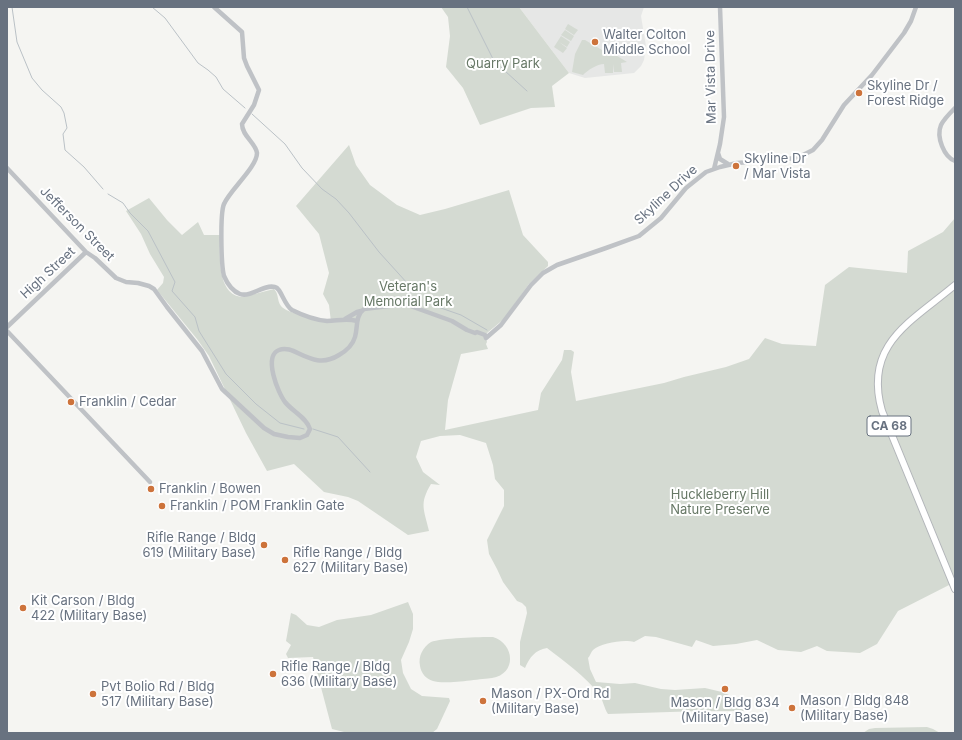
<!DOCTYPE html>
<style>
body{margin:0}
#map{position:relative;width:962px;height:740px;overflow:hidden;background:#f5f5f2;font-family:Inter,sans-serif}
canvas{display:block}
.frame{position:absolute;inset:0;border:8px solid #687280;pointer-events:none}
</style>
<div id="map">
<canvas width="962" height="740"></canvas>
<div class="frame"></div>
</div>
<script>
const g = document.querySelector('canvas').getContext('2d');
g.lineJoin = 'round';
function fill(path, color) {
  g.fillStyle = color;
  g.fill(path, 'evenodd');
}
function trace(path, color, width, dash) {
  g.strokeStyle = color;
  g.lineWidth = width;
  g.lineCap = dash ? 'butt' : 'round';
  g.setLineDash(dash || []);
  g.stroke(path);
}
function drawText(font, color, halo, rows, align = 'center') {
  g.font = font + ' Inter,sans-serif';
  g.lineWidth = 4;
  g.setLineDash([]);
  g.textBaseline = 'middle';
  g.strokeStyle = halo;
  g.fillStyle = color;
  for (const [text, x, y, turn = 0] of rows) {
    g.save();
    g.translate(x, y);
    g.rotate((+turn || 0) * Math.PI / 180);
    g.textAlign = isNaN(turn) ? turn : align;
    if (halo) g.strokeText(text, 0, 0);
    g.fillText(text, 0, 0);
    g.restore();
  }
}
fill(new Path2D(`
 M519 7H644L641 16 646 46 644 60 641 66 634 73 585 78 569 73Z`), '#e6e7e6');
fill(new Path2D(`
 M441 7H519L569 73 552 86 555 107 531 108 480 125 463 88 446 67 450 36 448 17Z
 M568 24 578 30 574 35 565 29Z
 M565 30 574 36 571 41 561 35Z
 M561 36 570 42 567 47 559 42 567 48 563 53 554 47Z
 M582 40H585L602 50 609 51 627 62 621 63 622 72H614L613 64V73H605L604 64C597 64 588 70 583 75L572 72 575 54Z
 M349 145 356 165 370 185 397 205 420 215 445 209 509 190 523 235 548 262V266L529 284 504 319 487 333 486 338 487 342 486 344 488 349 461 354 448 400 445 430 538 410 541 393 562 360 564 350H571L574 352 571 372 576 401 664 383 684 377 726 367 749 359 765 338 782 344 816 346 825 285 849 267 907 273 908 251 943 232 955 218V582L898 611 877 644 860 653 827 651 817 646 801 652 778 650 757 640 736 644 713 646 696 640 692 647 656 637 645 636 634 642C624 639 601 643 593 650 591 652 590 656 588 658L590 669 596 682 620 684 635 683 661 689 675 690 705 688 722 692 746 702 747 711H701L608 714C604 708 603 700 599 694 585 676 565 662 547 648 535 650 530 657 525 668L520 665V642L527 613 526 607 522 603 517 601 503 582 497 569 489 554 487 540 504 506V490L495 479 493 465 486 443 460 435 440 436 421 441 416 457 423 472 440 485 431 484C419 504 424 509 429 531L408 535 358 501 348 497 324 492 294 464 267 471 246 433 209 356 197 339 157 290 163 283 164 277 150 254 141 234 126 211 149 198 167 220 182 235 198 222 204 235H220C220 252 216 296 243 297L274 289C279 294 277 301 281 306 285 313 322 320 331 322L329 305 323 294 329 273 319 234 296 206Z
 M408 602 413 614V629L409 642 401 660 403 673 411 689 422 696 449 698 450 701 437 729 432 733H348L332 729 313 657 288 658 286 654 291 645 286 641 291 613 296 615 307 625 319 627 337 620 371 615Z
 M493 637C515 644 517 674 492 678 479 679 444 685 433 681 426 679 421 673 420 666 418 656 423 647 431 642 441 638 480 637 493 637Z
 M927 727 933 729 940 733H863L869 729 875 728Z`), '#d4dad2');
trace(new Path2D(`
 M12 7 17 42 32 78 42 90 61 107 64 113 67 128 63 134 65 150 84 167 103 189
 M152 7 165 18 198 63 208 70 216 77 223 89 245 108
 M467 7 494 61 527 91
 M252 114 285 144 302 168 322 189 336 199 349 213 379 252 408 284
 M108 194 123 203 130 213 148 231 175 282 172 291 195 317 199 331 226 374 256 404 280 423 304 429
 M424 299 438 307 461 315 487 330
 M313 429 338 437 370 472`), '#bac1c6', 1);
const major = new Path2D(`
 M955 285C911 322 863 344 882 411L955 589`);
trace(major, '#b3b6ba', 8);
trace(new Path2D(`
 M214 7 242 32 244 58 247 66 259 90 254 105 242 124C242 136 256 143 257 153 257 167 230 190 224 204 220 213 221 265 224 276 227 283 232 291 240 294 251 298 263 284 275 287 281 288 284 305 292 310 302 315 315 320 327 321 337 321 346 318 357 321
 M955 108C950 113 944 119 941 125 936 137 944 157 955 161
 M718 153 720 159 728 164
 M7 168 86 252 95 258 116 278 126 282 138 283 149 286 154 289 167 307 202 351 222 389 264 428 274 434 288 437 300 438 307 435 310 429C307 418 292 411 285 402 278 393 263 356 279 350 295 343 312 372 339 355 346 351 353 344 355 337 358 327 355 316 364 309L405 304 452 321 467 330 475 333 477 332 485 335 486 338
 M714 169 720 144 724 117 720 7
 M345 319 357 312 361 311
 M7 327 86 252
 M7 331 150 482
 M486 338 501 325 531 285 543 273 557 265 606 248 639 236 661 218 686 188 706 172 720 167 737 163 797 158 813 150 822 140 844 105 872 75 904 33 911 21 916 7`), '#bfc2c6', 4.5);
trace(major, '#fff', 6);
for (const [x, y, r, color] of [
 [595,42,4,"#cd733b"],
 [859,93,4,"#cd733b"],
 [736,166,4,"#cd733b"],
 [71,402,4,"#cd733b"],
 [151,489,4,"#cd733b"],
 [162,506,4,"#cd733b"],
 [264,545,4,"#cd733b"],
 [285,560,4,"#cd733b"],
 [23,608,4,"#cd733b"],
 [273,674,4,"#cd733b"],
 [725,689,4,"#cd733b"],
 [93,694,4,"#cd733b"],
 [483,701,4,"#cd733b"],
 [792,708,4,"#cd733b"]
]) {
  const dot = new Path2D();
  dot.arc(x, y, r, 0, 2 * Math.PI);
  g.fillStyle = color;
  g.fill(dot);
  trace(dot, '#fff', 1.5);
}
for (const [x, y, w] of [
 [889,426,44]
]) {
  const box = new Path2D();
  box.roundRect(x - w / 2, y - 10, w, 20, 3);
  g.fillStyle = '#fff';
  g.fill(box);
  trace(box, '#687280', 1);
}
drawText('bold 12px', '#687280', null, [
 ["CA 68",889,426]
]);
drawText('13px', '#687280', '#fff', [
 ["Walter Colton",603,35],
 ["Middle School",603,50],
 ["Skyline Dr /",867,86],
 ["Forest Ridge",867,101],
 ["Skyline Dr",744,159],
 ["/ Mar Vista",744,174],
 ["Franklin / Cedar",79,402],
 ["Franklin / Bowen",159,489],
 ["Franklin / POM Franklin Gate",170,506],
 ["Rifle Range / Bldg",256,538,"right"],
 ["619 (Military Base)",256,553,"right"],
 ["Rifle Range / Bldg",293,553],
 ["627 (Military Base)",293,568],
 ["Kit Carson / Bldg",31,601],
 ["422 (Military Base)",31,616],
 ["Rifle Range / Bldg",281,667],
 ["636 (Military Base)",281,682],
 ["Pvt Bolio Rd / Bldg",101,687],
 ["517 (Military Base)",101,702],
 ["Mason / PX-Ord Rd",491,694],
 ["(Military Base)",491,709],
 ["Mason / Bldg 848",800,701],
 ["(Military Base)",800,716],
 ["Mason / Bldg 834",725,703,"center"],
 ["(Military Base)",725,718,"center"]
], 'left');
drawText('13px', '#677866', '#fff', [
 ["Quarry Park",503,64],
 ["Veteran's",408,287],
 ["Memorial Park",408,302],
 ["Huckleberry Hill",720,495],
 ["Nature Preserve",720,510]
]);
drawText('13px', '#687280', '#fff', [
 ["Mar Vista Drive",711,77,-91],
 ["Skyline Drive",666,195,-43],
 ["Jefferson Street",77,224,45],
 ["High Street",48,273,-43]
]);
</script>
